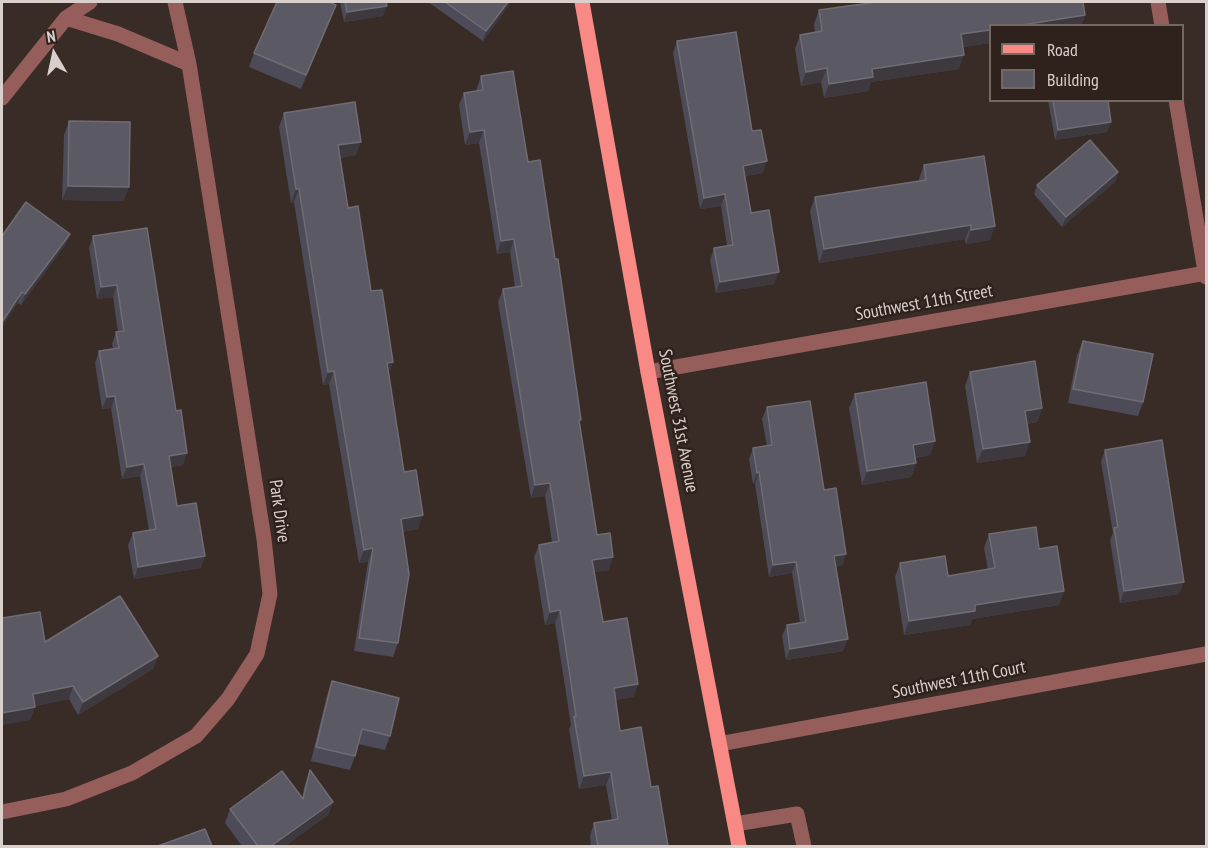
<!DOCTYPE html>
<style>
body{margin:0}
#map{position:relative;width:1208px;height:848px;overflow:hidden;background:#392c26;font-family:"PT Sans Narrow",sans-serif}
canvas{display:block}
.frame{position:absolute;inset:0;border:3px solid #d9d0cc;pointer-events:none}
.legend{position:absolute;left:989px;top:24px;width:195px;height:78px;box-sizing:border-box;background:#2f221c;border:2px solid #736862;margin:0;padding:8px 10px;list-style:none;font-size:18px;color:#d9d0cc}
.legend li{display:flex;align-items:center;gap:12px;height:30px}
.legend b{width:30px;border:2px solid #736862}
.north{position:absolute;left:24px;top:24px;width:60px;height:60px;-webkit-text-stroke:4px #2f221c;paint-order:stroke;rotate:351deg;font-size:16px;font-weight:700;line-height:24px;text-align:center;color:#d9d0cc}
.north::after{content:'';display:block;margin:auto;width:21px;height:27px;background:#d9d0cc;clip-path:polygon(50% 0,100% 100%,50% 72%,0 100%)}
</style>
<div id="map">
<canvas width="1208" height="848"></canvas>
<div class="frame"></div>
<ul class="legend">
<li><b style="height:8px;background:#f98985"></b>Road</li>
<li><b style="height:16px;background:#5b5963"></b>Building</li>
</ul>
<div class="north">N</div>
</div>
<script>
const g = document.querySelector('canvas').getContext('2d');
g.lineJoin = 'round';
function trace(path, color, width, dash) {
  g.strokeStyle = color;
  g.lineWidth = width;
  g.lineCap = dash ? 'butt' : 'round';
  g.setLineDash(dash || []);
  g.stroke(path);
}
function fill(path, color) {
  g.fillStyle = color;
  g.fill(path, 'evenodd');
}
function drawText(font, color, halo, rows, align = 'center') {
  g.font = font + ' "PT Sans Narrow",sans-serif';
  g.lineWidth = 5;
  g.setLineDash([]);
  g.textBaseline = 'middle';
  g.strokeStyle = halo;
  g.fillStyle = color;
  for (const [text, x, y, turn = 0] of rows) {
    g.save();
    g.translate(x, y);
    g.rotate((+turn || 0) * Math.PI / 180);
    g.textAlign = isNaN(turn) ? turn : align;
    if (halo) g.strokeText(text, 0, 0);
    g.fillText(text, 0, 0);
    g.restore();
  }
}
trace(new Path2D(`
 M1158 2 1162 26
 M66 18 118 34 189 64
 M2 98 66 18 90 2
 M1176 100 1206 277
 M648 372 1206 273
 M719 744 1206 654
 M2 812 66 799 132 773 196 736 228 699 257 654 270 594 264 539 189 64 175 2
 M735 824 797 814 804 846`), '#955e5b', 15);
trace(new Path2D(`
 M582 2 648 372 739 846`), '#f98985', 15);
fill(new Path2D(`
 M340 2H386L383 16 344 22Z
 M428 2H511L483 41Z
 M819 10 1085 15 1081 26H990V43L963 47 959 69 871 82 868 91 824 98 821 82 801 86 795 49 800 35 815 32 814 24Z
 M331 19 301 89 249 67 254 53Z
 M677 41 752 131 763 173 745 176 751 213 774 284 716 293 710 260 714 248 727 246 721 206 700 209 673 53Z
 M481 76 528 162 580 424 597 535 609 570 594 572 603 622 638 684 633 697 615 700 620 731 651 787 668 846H591L590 836 594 823 612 820 606 785 579 789 569 729 571 725 555 623 545 625 534 557 539 545 552 542 545 496 531 498 498 302 503 289 515 287 510 252 497 254 479 143 465 145 459 105 464 93 476 91Z
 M1048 100H1108L1107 132 1055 140Z
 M284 113 356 155 340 158 348 208 371 291 393 362 388 374 404 472 418 529 402 532 398 643 393 657 354 651 368 562 359 563 329 384 323 385 294 202 291 203 279 127Z
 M69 121 129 187 123 201 62 200 64 135Z
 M924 165 990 240 966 244 965 239 819 263 810 211 815 197 919 181V179Z
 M1118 172 1115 182 1062 227 1034 194 1037 185Z
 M147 228 183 465 171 467 177 506 201 568 134 579 128 545 133 533 149 530 140 476 122 479 111 408 102 409 95 363 99 351 113 349 112 344 116 332H118L113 297 97 299 89 248 93 236Z
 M70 234 65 245 21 305 18 303 2 236Z
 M1083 341 1143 402 1138 416 1068 403 1077 355Z
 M970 372 1042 408 1037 422 1027 424 1025 456 977 463 965 386Z
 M855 394 935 441 930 455 915 458 916 463 911 477 862 485 849 408Z
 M767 407 824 490 846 554 842 565 836 566 843 651 786 660 782 636 787 625 800 622 792 573 769 577 755 484H753L749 459 753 448 767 446 762 419Z
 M1105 450 1184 582 1179 594 1120 603 1110 540 1113 533 1101 462Z
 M989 534 1039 549 1064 591 1059 605 972 619 970 625 904 635 895 577 900 563 948 576 988 570 984 548Z
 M45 642 158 656 153 669 78 715 69 699 35 706 30 720Z
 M332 681 390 736 385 750 358 744 355 756 350 770 311 761 327 695Z
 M310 770 333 802 328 815 285 846H242L225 823 230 809 302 798 305 784Z`), '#4c4b57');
fill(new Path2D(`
 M508 2H511L483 41 486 31Z
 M336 5 331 19 301 89 306 75Z
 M387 6 383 16 344 22 347 12Z
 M1085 15 1081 26H1016Z
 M990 30V43L956 48 961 34Z
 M964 55 959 69 871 82 868 91 824 98 829 84 872 69Z
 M827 68 821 82 801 86 806 72Z
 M1111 122 1107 132 1055 140 1058 130Z
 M484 130 479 143 465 145 470 132Z
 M361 142 356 155 333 159 338 145Z
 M767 161 763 173 739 177 743 166Z
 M1118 172 1115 182 1062 227 1066 217Z
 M68 186 129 187 123 201 62 200Z
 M296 189H299L294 202 291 203Z
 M725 194 721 206 700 209 704 198Z
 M971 225 965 239 819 263 824 249Z
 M995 226 990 240 966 244 971 230Z
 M70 234 65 245 21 305 25 294Z
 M514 239 510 252 497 254 501 241Z
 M779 272 774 284 716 293 720 282Z
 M117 285 113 297 97 299 101 287Z
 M22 292 18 303 2 327V322Z
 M393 362 388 375 387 363Z
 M334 371 329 384 323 385 328 372Z
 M115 396 111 408 102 409 107 397Z
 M1042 408 1037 422 1020 425 1025 411Z
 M935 441 930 455 908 459 913 445Z
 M1030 442 1025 456 977 463 983 449Z
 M187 453 183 465 164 468 169 456Z
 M916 463 911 477 862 485 867 471Z
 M144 464 140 476 122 479 127 467Z
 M759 472 755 484H753L757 473Z
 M550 483 545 496 531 498 535 485Z
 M423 515 418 529 396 533 401 519Z
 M373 548 368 562 359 563 364 550Z
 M846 554 842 565 830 567 834 556Z
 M205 556 201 568 134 579 138 567Z
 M613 557 609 570 588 573 592 560Z
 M796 562 792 573 769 577 773 565Z
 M1184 582 1179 594 1120 603 1124 591Z
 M1064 591 1059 605 972 619 970 625 904 635 909 621 975 605Z
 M560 610 555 623 545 625 550 612Z
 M848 639 843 651 786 660 790 649Z
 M158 656 153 669 78 715 83 702Z
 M638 684 633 697 609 701 614 688Z
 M73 686 69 699 28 707 33 694Z
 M35 707 30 720 2 725V713Z
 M611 772 606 785 579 789 584 776Z
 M333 802 328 815 285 846H271Z`), '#3e393e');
const building = new Path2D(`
 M277 2H329L336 5 306 75 254 53Z
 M345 2H386L387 6 347 12Z
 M445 2H508L486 31Z
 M877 2H1083L1085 15 1016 26H990V30L961 34 964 55 872 69 873 77 829 84 827 68 806 72 800 35 822 31 819 10Z
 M736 32 752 131 761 130 767 161 743 166 751 213 769 210 779 272 720 282 714 248 733 245 725 194 704 198 677 41Z
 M513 71 528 162 540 160 555 259H558L581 420H579L597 535 610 533 613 557 592 560 603 622 627 618 638 684 614 688 620 731 641 727 651 787 658 786 668 846H598L594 823 618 819 611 772 584 776 574 717 576 716 560 610 550 612 539 545 559 541 550 483 535 485 503 289 522 286 514 239 501 241 484 130 470 132 464 93 483 90 481 76Z
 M1053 100H1108L1111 122 1058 130Z
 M355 102 361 142 338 145 348 208 358 206 371 291 382 290 393 362 387 363 404 472 416 470 423 515 401 519 409 574 398 643 359 638 373 548 364 550 334 371 328 372 299 189H296L284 113Z
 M69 121 130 122 129 187 68 186Z
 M1090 140 1118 172 1066 217 1037 185Z
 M984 156 995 226 971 230V225L824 249 815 197 926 180 924 165Z
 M26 202 70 234 25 294 22 292 2 322V236Z
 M147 228 176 411 181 410 187 453 169 456 177 506 196 503 205 556 138 567 133 533 156 529 144 464 127 467 115 396 107 397 99 351 119 348 116 332 124 331 117 285 101 287 93 236Z
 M1083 341 1153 354 1143 402 1073 389Z
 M1035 361 1042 408 1025 411 1030 442 983 449 970 372Z
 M926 382 935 441 913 445 916 463 867 471 855 394Z
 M810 401 824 490 836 488 846 554 834 556 848 639 790 649 787 625 806 622 796 562 773 565 759 472 757 473 753 448 772 445 767 407Z
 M1162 440 1184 582 1124 591 1114 528 1118 527 1105 450Z
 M1036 527 1039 549 1057 546 1064 591 975 605V611L909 621 900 563 945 556 948 576 995 568 989 534Z
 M120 596 158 656 83 702 73 686 33 694 35 707 2 713V618L40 612 45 642Z
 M332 681 399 698 390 736 362 729 355 756 316 747Z
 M310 770 333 802 271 846H258L230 809 282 771 303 799Z
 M205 829 212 846H158Z`);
fill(building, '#5b5963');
trace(building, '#6f6c74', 1.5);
drawText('18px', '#d9d0cc', '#2f221c', [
 ["Southwest 11th Street",924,303,-10],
 ["Southwest 31st Avenue",678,421,79],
 ["Park Drive",279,511,82],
 ["Southwest 11th Court",959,680,-11]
]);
</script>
